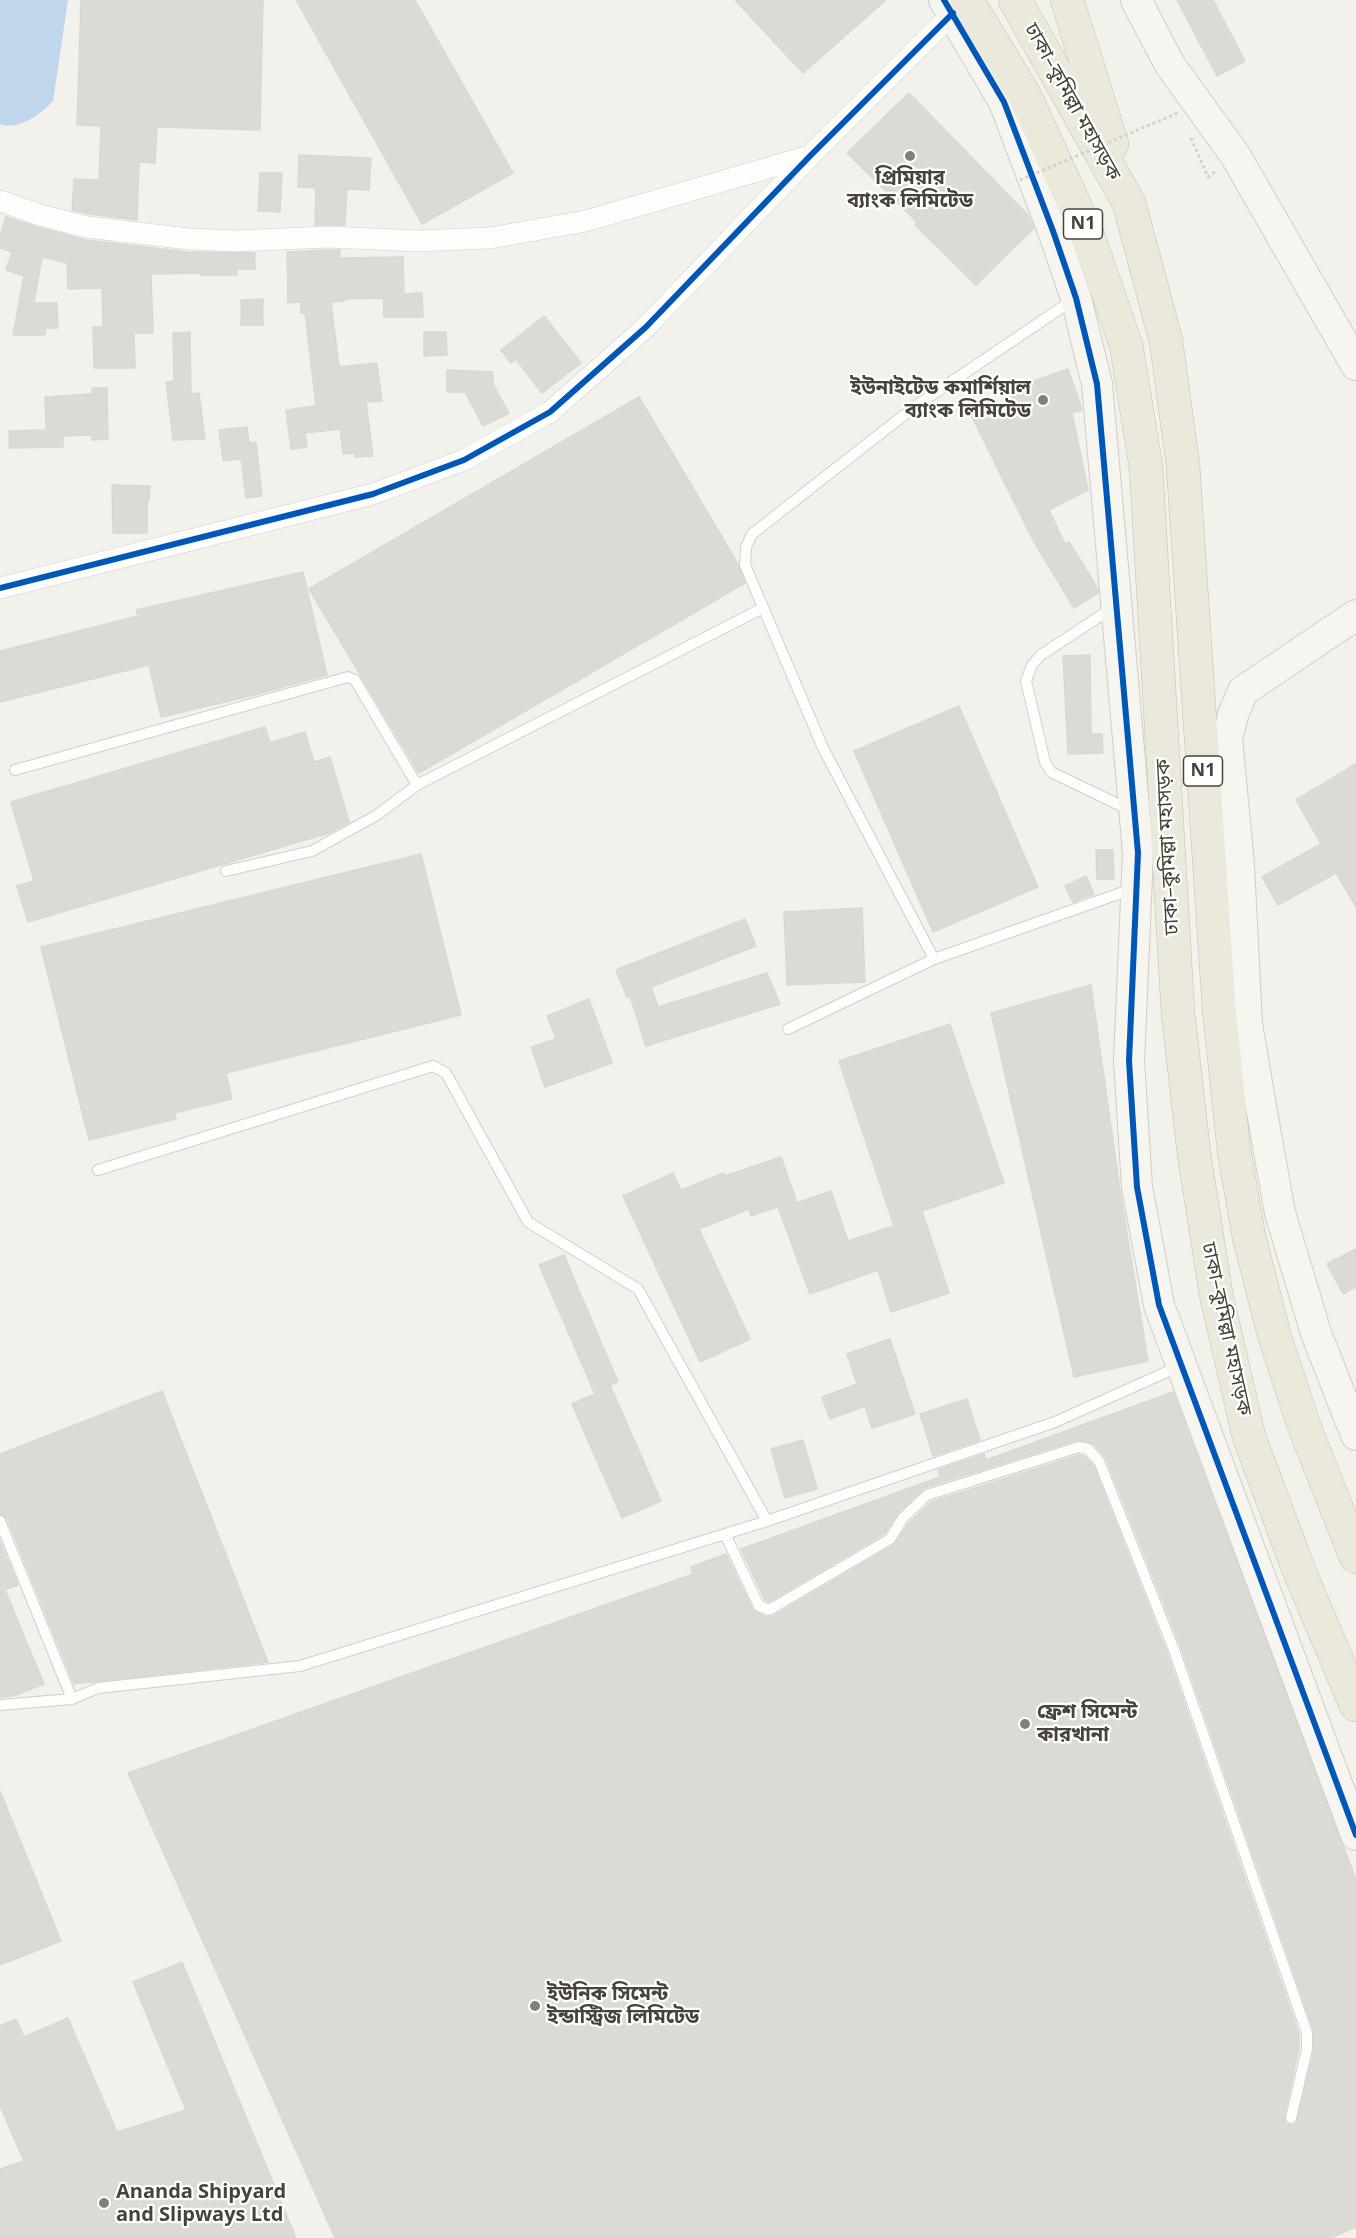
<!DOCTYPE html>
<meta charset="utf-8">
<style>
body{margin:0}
canvas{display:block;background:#f2f1ec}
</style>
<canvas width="1356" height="2238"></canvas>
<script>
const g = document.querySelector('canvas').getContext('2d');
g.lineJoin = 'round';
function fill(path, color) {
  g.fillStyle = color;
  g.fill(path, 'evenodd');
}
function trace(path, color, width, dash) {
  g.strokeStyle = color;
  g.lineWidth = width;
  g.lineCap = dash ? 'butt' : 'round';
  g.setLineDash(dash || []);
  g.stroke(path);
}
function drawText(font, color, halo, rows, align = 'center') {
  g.font = font + ' "Open Sans","Noto Sans Bengali",sans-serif';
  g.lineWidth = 4.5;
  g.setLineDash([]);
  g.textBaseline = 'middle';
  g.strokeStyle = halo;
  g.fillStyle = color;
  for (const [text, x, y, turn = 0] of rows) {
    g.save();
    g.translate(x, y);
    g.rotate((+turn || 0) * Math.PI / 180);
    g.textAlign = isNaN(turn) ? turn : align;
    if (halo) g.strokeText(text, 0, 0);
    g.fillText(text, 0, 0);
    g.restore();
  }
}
fill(new Path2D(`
 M0 0H68L53 101C41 114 18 131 0 124Z`), '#c0d6ec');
const building = new Path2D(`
 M81 0H263L260 130 157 127 155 163 139 162 137 220 89 214 72 210 74 179 99 180 101 126 77 125Z
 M296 0H415L513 173 422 224Z
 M735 0H886L803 73Z
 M1177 0H1213L1245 61 1217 76Z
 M909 93 1028 215 1034 228 976 285 915 225 917 222 847 153Z
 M299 155 371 158 369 190 347 189 345 225H315L316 188 298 187Z
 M260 173H282L280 212 258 211Z
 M6 217 37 227 86 240 188 252 255 253V269H237V275H201V273L151 274 153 333H134L135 368H94L93 327H103L102 288 68 289 67 263 42 257 34 303H57L58 328H45V335H13L24 276 6 270 12 252 0 248V237Z
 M328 250H340V258L403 257 404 294 422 293 423 317H384L383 298 344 299V301L331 302 339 367 377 363 382 401 366 402 373 456 355 457V453L343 454 340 429 305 433 307 447 291 449 286 410 316 406 305 313H301V302L288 303 287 252Z
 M263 299V325H241V300Z
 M544 316 581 363 542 393 516 359 511 363 501 350Z
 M190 332 191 394 199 393 205 439 173 440 166 382 174 381 173 333Z
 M424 332H446L447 355 424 356Z
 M1068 369 1082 410 1072 413 1088 490 1049 510 1065 544 1069 542 1098 589V593L1074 608 1033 540 972 417 1008 399 1005 391Z
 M447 370 493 372V384L509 413 483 426 465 392H447Z
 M92 388H107L108 439 92 440V435L63 436V447L9 448V431L46 430 45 397 92 394Z
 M639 397 738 564 745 583 419 773 309 589Z
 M247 427 249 443 256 442 262 496 246 498 241 459 223 461 219 430Z
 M112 485 150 486 149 501H147V533H113Z
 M303 572 327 675 254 695 161 717 149 665 0 702V651L138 616 136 610Z
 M1090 655 1091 734H1102L1103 753 1068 754 1063 656Z
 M959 706 1038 887 933 932 854 751Z
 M265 727 270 743 305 732 314 762 330 757 349 822 329 833 28 922 17 886 34 881 11 802Z
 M1356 764V907L1336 873 1278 905 1262 877 1321 844 1296 800Z
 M1096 850H1113L1114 879H1097Z
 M421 854 461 1015 226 1073 232 1099 174 1113 176 1119 89 1140 41 947Z
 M1086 876 1094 894 1073 902 1065 886Z
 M862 908 865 982 787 985 784 912Z
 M745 919 756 946 651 987 658 1007 767 973 780 1004 646 1046 630 996 627 997 616 970Z
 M1091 985 1120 1190 1148 1361 1074 1377 991 1013Z
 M589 999 612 1063 545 1087 531 1047 556 1039 547 1016Z
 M950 1024 1004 1183 922 1211 949 1293 891 1312 878 1270 810 1294 778 1207 751 1216 749 1209 699 1229 750 1339 700 1362 623 1196 673 1173 681 1190 724 1173 725 1176 781 1157 797 1203 831 1191 848 1241 894 1226 839 1061Z
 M1356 1249V1287L1343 1294 1327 1264Z
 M564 1255 618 1382 610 1385 661 1501 622 1518 572 1404 595 1394 539 1265Z
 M890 1339 915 1414 872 1428 865 1406 830 1419 822 1397 857 1384 847 1354Z
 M162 1391 268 1662 74 1684 7 1518 0 1514V1454Z
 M1173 1392 1356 1880V2227L1331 2238H335L128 1773 693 1574 691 1567 726 1554 753 1610 766 1617H772L894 1545 909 1523 931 1502 1079 1455 1084 1456 1093 1465 1167 1653 1299 2034V2048L1284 2117 1286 2124 1293 2125 1296 2123 1314 2051V2031L1181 1647 1106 1458 1094 1444 1077 1440 924 1488 898 1513 885 1533 768 1602 765 1600 741 1549 940 1477 938 1470 984 1454 986 1460Z
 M967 1399 980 1440 933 1456 920 1414Z
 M803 1440 817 1489 785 1498 771 1449Z
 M0 1541 18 1585 5 1590 44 1684 13 1696 0 1697Z
 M0 1791 61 1941 0 1965Z
 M182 1962 296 2238H0V2169L24 2161 0 2106V2026L16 2019 24 2037 68 2018 117 2132 186 2110 133 1982Z`);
fill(building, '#dbdad5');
trace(building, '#dad8d2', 1.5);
const lane = new Path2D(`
 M1114 607 1041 655 1032 665 1026 681 1045 762 1051 772 1132 811
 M15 770 348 677 355 680 417 785
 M226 871 312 851 377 815 417 785 763 608
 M934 959 1135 888
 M788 1029 934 959 823 748 745 565 746 547 752 534 917 405 1073 300
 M98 1170 433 1066 446 1073 528 1222 638 1289 767 1521
 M0 1521 72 1699
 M725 1534 759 1606 769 1610 890 1539 903 1518 927 1495 1079 1447 1088 1449 1099 1461 1174 1650 1307 2033V2049L1291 2118
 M0 1705 72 1699 98 1688 300 1666 767 1521 1055 1422 1180 1366`);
const street = new Path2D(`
 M0 201 40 215 87 227 189 239 236 241 328 237 418 241 490 238 586 221 809 156
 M0 588 373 494 464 460 550 412 646 327 810 156 953 13`);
const secondary = new Path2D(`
 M944 0 1004 102 1053 231 1076 298 1097 384 1138 853 1129 1061 1137 1187 1159 1305 1356 1835
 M1136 0 1170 65 1235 155 1356 365
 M1356 615 1243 691 1233 715 1227 739 1239 865 1247 1024 1263 1118 1280 1213 1316 1333 1356 1435`);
const highway = new Path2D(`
 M967 0 1026 98 1086 230 1126 345 1146 467 1178 1013 1194 1154 1216 1294 1249 1437 1300 1573 1356 1705
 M1015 0 1129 203 1166 341 1183 465 1219 1009 1234 1151 1249 1237 1275 1338 1304 1426 1356 1557
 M1067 0 1112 144`);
trace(lane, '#d0cfca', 12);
trace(street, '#d0cfca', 22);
trace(secondary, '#d0cec4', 32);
trace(highway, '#c8c0a9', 34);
trace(new Path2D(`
 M1191 138 1208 177 1217 170`), '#d2d1cb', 3, [3, 3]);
trace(lane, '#fdfdfc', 10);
trace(street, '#fdfdfc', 21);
trace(secondary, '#f6f5f0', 30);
trace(highway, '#ebe8dc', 33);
trace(new Path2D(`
 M1020 180 1180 112`), '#d2d1cb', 3, [3, 3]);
trace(new Path2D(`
 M944 0 1004 102 1053 231 1076 298 1097 384 1138 853 1129 1061 1137 1187 1159 1305 1356 1835
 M0 588 373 494 464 460 550 412 646 327 810 156 953 13`), '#0057b8', 6);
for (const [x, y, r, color] of [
 [910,156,6,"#848078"],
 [1043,400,6,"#848078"],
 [1025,1724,6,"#848078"],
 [535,2006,6,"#848078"],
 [104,2203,6,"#848078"]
]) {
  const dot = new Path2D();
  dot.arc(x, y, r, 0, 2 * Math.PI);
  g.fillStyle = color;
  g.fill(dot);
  trace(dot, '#fff', 2);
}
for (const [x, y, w] of [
 [1083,224,39],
 [1203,771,39]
]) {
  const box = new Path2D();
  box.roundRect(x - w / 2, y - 15, w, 30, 4.5);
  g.fillStyle = '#fff';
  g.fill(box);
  trace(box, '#484339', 1.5);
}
drawText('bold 18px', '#484339', null, [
 ["N1",1083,224],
 ["N1",1203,771]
]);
drawText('20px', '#484339', '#fff', [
 ["ঢাকা–কুমিল্লা মহাসড়ক",1072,102,61],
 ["ঢাকা–কুমিল্লা মহাসড়ক",1168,847,-93],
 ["ঢাকা–কুমিল্লা মহাসড়ক",1226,1329,78]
]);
drawText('bold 20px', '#484339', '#fff', [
 ["প্রিমিয়ার",910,178,"center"],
 ["ব্যাংক লিমিটেড",910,201,"center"],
 ["ইউনাইটেড কমার্শিয়াল",1031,388,"right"],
 ["ব্যাংক লিমিটেড",1031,411,"right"],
 ["ফ্রেশ সিমেন্ট",1037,1712],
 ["কারখানা",1037,1735],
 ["ইউনিক সিমেন্ট",547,1994],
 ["ইন্ডাস্ট্রিজ লিমিটেড",547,2017],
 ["Ananda Shipyard",116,2192],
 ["and Slipways Ltd",116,2215]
], 'left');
</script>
